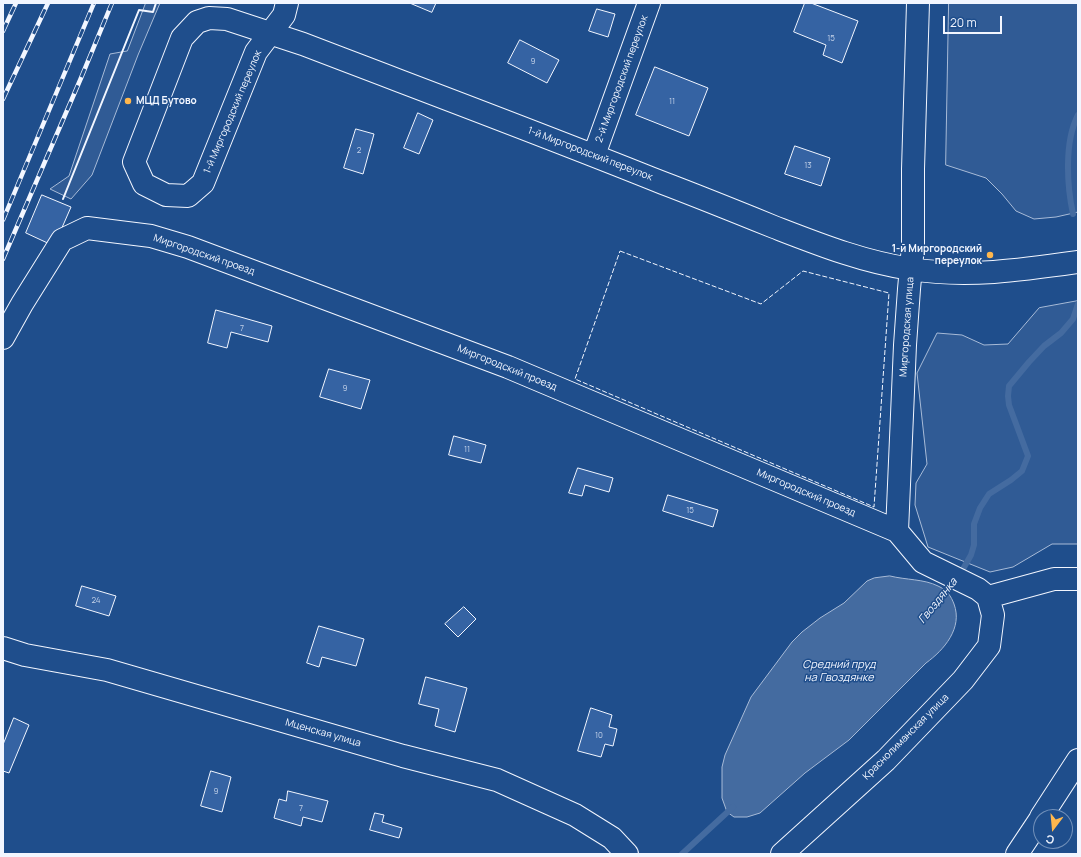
<!DOCTYPE html>
<meta charset="utf-8">
<style>
body{margin:0}
#map{position:relative;width:1081px;height:857px;overflow:hidden;background:#1f4e8c;font-family:Manrope,sans-serif}
canvas{display:block}
.frame{position:absolute;inset:0;border:4px solid #f2f6ff;pointer-events:none}
.north{position:absolute;left:1033px;top:809px;width:40px;height:40px;box-sizing:border-box;background:#1f4e8c;border:1px solid #7391ba;border-radius:50%;rotate:196deg;font-size:11px;font-weight:700;line-height:16px;text-align:center;color:#f2f6ff}
.north::after{content:'';display:block;margin:auto;width:14px;height:18px;background:#ffb74d;clip-path:polygon(50% 0,100% 100%,50% 72%,0 100%)}
.scale{position:absolute;left:943px;top:16px;width:59px;height:18px;box-sizing:border-box;border:2px solid #f2f6ff;border-top:0;padding-left:5px;font-size:12px;line-height:14px;white-space:nowrap;color:#f2f6ff;-webkit-text-stroke:3px #1f4e8c;paint-order:stroke}
</style>
<div id="map">
<canvas width="1081" height="857"></canvas>
<div class="frame"></div>
<div class="north">С</div>
<div class="scale">20 m</div>
</div>
<script>
const g = document.querySelector('canvas').getContext('2d');
g.lineJoin = 'round';
function fill(path, color) {
  g.fillStyle = color;
  g.fill(path, 'evenodd');
}
function trace(path, color, width, dash) {
  g.strokeStyle = color;
  g.lineWidth = width;
  g.lineCap = dash ? 'butt' : 'round';
  g.setLineDash(dash || []);
  g.stroke(path);
}
function drawText(font, color, halo, rows, align = 'center') {
  g.font = font + ' Manrope,sans-serif';
  g.lineWidth = 3;
  g.setLineDash([]);
  g.textBaseline = 'middle';
  g.strokeStyle = halo;
  g.fillStyle = color;
  for (const [text, x, y, turn = 0] of rows) {
    g.save();
    g.translate(x, y);
    g.rotate((+turn || 0) * Math.PI / 180);
    g.textAlign = isNaN(turn) ? turn : align;
    if (halo) g.strokeText(text, 0, 0);
    g.fillText(text, 0, 0);
    g.restore();
  }
}
const built = new Path2D(`
 M146 3H160L138 55 92 175 71 199 50 189 69 176 110 54 127 51Z
 M949 3H1078V212L1056 217 1034 219 1016 211 1002 194 986 178 946 165Z
 M1078 301V544H1052L1013 567 990 572 928 547 915 505 916 483 927 464 917 373 937 333 962 335 984 345 1008 344 1039 308Z`);
fill(built, '#305b95');
trace(built, '#a8bbd7', 1);
const water = new Path2D(`
 M890 576C906 580 924 579 938 586 947 590 951 596 954 604 963 628 944 650 926 663L849 740 805 773 760 813 747 817H734L727 812 722 798V767L725 755 751 697 792 642 802 632 820 618 844 603 867 581 874 578Z`);
fill(water, '#446ba0');
trace(water, '#a8bbd7', 1);
trace(new Path2D(`
 M1073 214C1067 186 1064 142 1078 115
 M942 596 963 569 971 555 974 545V524L980 508 989 494 1011 480 1022 471 1028 456 1009 405 1008 396 1009 386 1029 362 1044 346 1061 333 1073 319 1078 304
 M682 854 733 807`), '#446ba0', 6);
const building = new Path2D(`
 M410 3H436L432 12Z
 M805 3H811L858 21 842 63 823 55 826 45 794 32Z
 M597 9 615 14 608 37 589 31Z
 M520 40 559 60 547 83 508 63Z
 M655 67 708 88 689 136 636 115Z
 M418 113 433 120 419 154 404 148Z
 M356 129 374 134 363 174 344 168Z
 M795 146 830 158 821 186 785 174Z
 M42 195 71 207 54 246 26 233Z
 M216 310 272 326 268 342 231 332 227 348 208 343Z
 M329 369 370 380 361 409 320 397Z
 M454 436 486 445 481 463 449 455Z
 M578 468 613 478 609 492 585 485 582 496 569 493Z
 M668 495 718 510 713 527 663 511Z
 M82 586 116 596 109 616 76 606Z
 M464 607 476 619 458 637 445 624Z
 M319 626 364 639 356 666 322 657 319 667 307 663Z
 M426 677 467 688 455 732 435 726 439 709 419 704Z
 M591 708 612 715 609 727 617 729 613 746 605 744 601 757 578 751Z
 M14 718 29 725 9 773 3 771V745Z
 M211 771 231 777 222 812 201 806Z
 M288 791 328 801 322 822 303 817 301 826 274 818 279 799 286 801Z
 M375 813 384 815 382 822 402 828 399 838 370 830Z`);
fill(building, '#3563a3');
trace(building, '#f2f6ff', 1);
const minor = new Path2D(`
 M287 3 284 15 256 52 203 183 188 196 166 195 144 184 134 162 182 38 197 22 209 18 227 19 303 44C423 90 544 135 663 183 700 197 737 212 774 227 818 244 863 262 911 269 967 278 1022 270 1078 262
 M594 155 649 3
 M3 338 22 304 62 240 87 228 151 236 188 247 508 367 897 531 923 562 978 589 988 597 993 615 989 646 963 680 886 760 782 854
 M897 531 905 345 909 289 913 246V169L918 3
 M988 597 1054 579H1078
 M3 648 25 655 107 670 403 756 497 780 575 815 612 838 627 854
 M1041 817 1078 760
 M1017 854 1041 818`);
trace(minor, '#f2f6ff', 24);
trace(minor, '#1f4e8c', 22);
const rail = new Path2D(`
 M3 31 16 3
 M3 99 48 3
 M3 220 94 3
 M3 259 81 78 112 3`);
trace(rail, '#f2f6ff', 4.5);
trace(rail, '#1f4e8c', 3, [9]);
trace(new Path2D(`
 M620 251 761 304 803 271 889 293 874 507 575 379Z`), '#f2f6ff', 1, [5, 2]);
trace(new Path2D(`
 M63 199 139 10 153 12 156 3`), '#f2f6ff', 2);
for (const [x, y, r, color] of [
 [128,101,4,"#ffb74d"],
 [990,255,4,"#ffb74d"]
]) {
  const dot = new Path2D();
  dot.arc(x, y, r, 0, 2 * Math.PI);
  g.fillStyle = color;
  g.fill(dot);
  trace(dot, '#1f4e8c', 1.5);
}
drawText('8px', '#c3d1e8', null, [
 ["15",831,39],
 ["9",533,62],
 ["11",672,102],
 ["2",359,151],
 ["13",808,166],
 ["7",242,329],
 ["9",345,389],
 ["11",467,450],
 ["15",690,511],
 ["24",96,601],
 ["10",599,736],
 ["9",216,792],
 ["7",301,809]
]);
drawText('10px', '#f2f6ff', '#1f4e8c', [
 ["2-й Миргородский переулок",622,79,-70],
 ["1-й Миргородский переулок",233,112,-67],
 ["1-й Миргородский переулок",590,154,21],
 ["Миргородский проезд",204,255,19],
 ["Миргородская улица",907,327,-86],
 ["Миргородский проезд",507,368,22],
 ["Миргородский проезд",806,493,23],
 ["Мценская улица",323,733,16],
 ["Краснолиманская улица",906,737,-45]
]);
drawText('bold 10px', '#f2f6ff', '#1f4e8c', [
 ["МЦД Бутово",136,101],
 ["1-й Миргородский",982,249,"right"],
 ["переулок",982,261,"right"]
], 'left');
drawText('italic 11px', '#f2f6ff', '#1f4e8c', [
 ["Гвоздянка",938,601,-51],
 ["Средний пруд",839,665],
 ["на Гвоздянке",839,678]
]);
</script>
